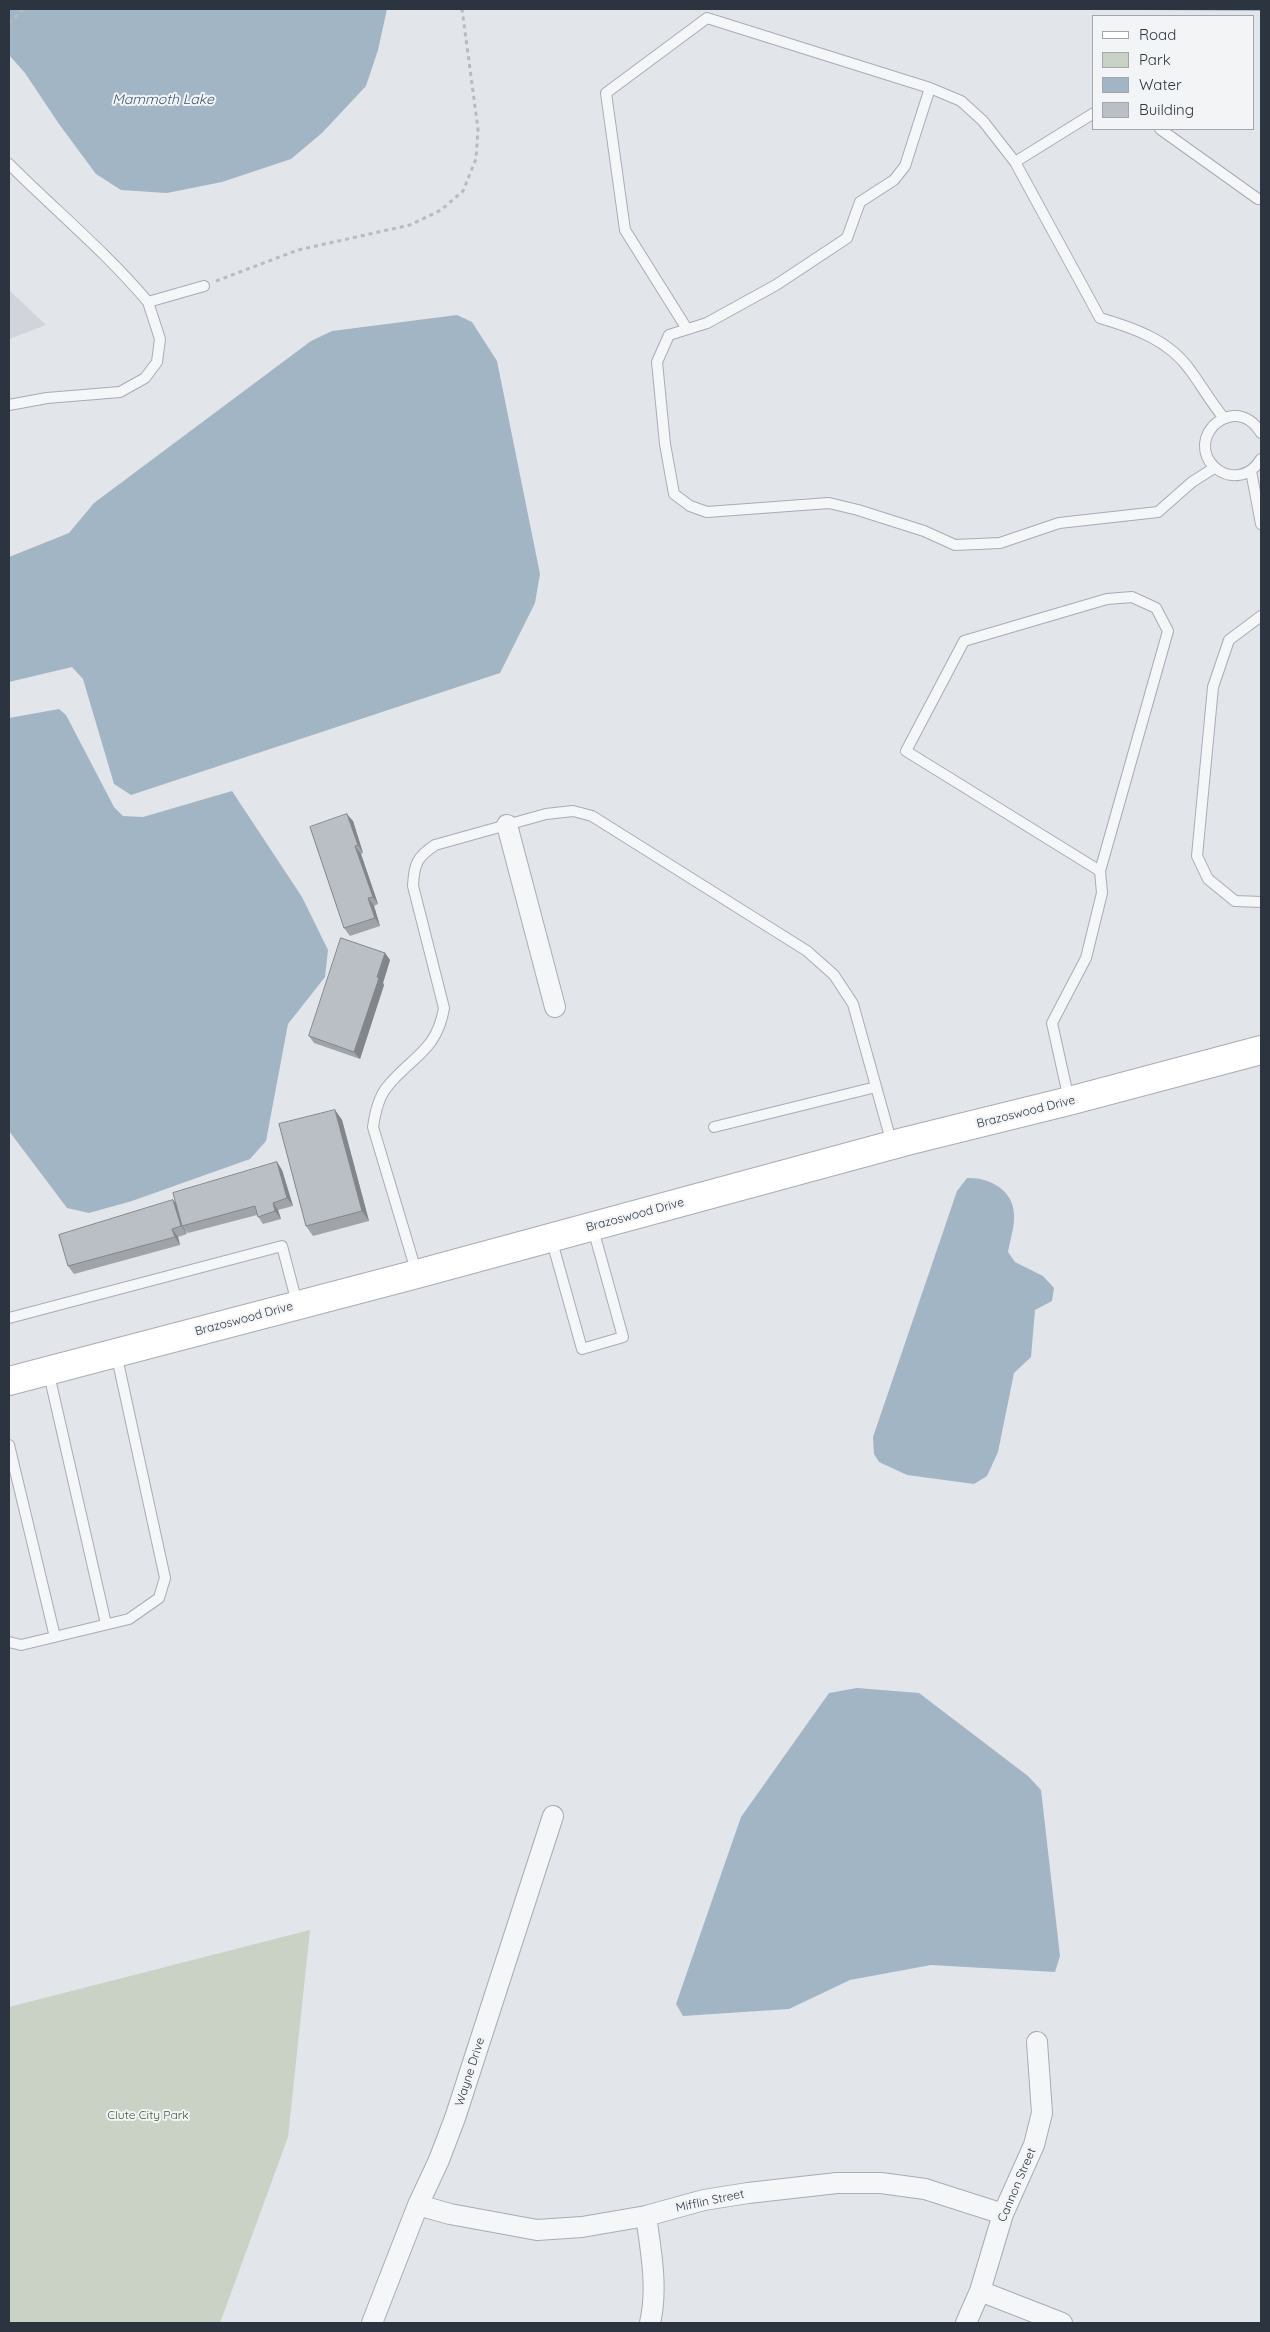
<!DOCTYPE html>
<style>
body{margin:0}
#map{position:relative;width:1270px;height:2332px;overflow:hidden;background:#e2e5e9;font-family:Quicksand,sans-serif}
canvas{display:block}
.frame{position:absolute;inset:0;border:10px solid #2c343f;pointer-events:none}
.legend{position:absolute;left:1092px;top:15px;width:162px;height:115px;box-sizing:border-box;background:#f2f4f6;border:1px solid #a3a7ad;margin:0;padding:6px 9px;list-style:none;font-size:15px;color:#2c343f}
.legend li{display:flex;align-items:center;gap:10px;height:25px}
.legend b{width:25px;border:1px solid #a3a7ad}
</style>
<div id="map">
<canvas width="1270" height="2332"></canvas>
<div class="frame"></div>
<ul class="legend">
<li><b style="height:6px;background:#fff"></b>Road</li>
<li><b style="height:14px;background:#c9d2c4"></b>Park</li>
<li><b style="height:14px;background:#a2b5c5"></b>Water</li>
<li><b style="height:14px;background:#babfc5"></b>Building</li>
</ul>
</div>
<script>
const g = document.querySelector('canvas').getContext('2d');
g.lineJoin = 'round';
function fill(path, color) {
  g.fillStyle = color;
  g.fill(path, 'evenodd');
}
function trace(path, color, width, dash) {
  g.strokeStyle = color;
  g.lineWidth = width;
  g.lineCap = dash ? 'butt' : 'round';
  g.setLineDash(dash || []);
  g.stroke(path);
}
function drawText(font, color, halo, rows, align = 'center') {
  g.font = font + ' Quicksand,sans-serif';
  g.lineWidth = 4;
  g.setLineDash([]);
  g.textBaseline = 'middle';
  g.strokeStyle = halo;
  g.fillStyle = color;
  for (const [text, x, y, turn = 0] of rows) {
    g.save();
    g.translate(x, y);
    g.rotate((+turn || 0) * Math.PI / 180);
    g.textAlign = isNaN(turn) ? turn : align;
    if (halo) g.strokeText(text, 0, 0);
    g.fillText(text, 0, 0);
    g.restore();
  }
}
fill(new Path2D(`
 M9 290 46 325 9 339Z`), '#d1d5db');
fill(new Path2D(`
 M310 1930 288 2137 220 2323H9V2007Z`), '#c9d2c4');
fill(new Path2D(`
 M9 9H387L378 50 366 86 322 133 291 159 222 182 167 193 121 190 96 174 59 124 25 73 9 55Z
 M1033 9H1261V11Z
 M457 315 472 322 497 361 540 574 535 603 500 673 131 795 114 784 83 679 72 667 9 682V557L69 533 94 503 311 341 332 331Z
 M59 709 66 715 114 807 123 816 143 817 232 791 302 897 328 950 325 977 288 1024 266 1141 250 1159 132 1201 89 1213 67 1208 9 1131V718Z
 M967 1178C988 1177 1013 1189 1014 1214 1015 1226 1010 1240 1008 1252L1015 1262 1043 1276 1054 1288 1052 1301 1035 1310 1031 1357 1014 1373 998 1452 987 1476 974 1484 907 1475 879 1462 874 1454 873 1437 957 1191Z
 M857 1688 919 1693 1028 1776 1041 1790 1060 1956 1055 1972 931 1965 850 1980 789 2009 683 2016 676 2004 741 1817 829 1693Z`), '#a2b5c5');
const lane = new Path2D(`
 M1094 113 1015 162 1100 318C1134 328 1169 340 1190 370 1202 386 1211 403 1224 418
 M1160 129 1258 199H1261
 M1015 162 983 121 961 101 930 88 905 166 894 180 860 202 847 238 776 285 707 323 669 335 657 362 665 444 674 494 690 506 707 512 829 503 858 510 924 531 955 545 1000 543 1059 523 1158 512 1192 482 1214 468
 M9 164C55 210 106 252 148 302L204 286
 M687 329 625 230 606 93 707 18 930 88
 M9 405 47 398 120 392 145 378 157 362 160 339 148 302
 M1261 433C1255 423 1245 415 1233 416 1225 417 1218 421 1213 426 1185 459 1237 498 1261 459
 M1251 471 1261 524
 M1261 616 1229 640 1213 687 1197 856 1208 879 1235 901 1261 902
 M1069 1100 1052 1023 1086 958 1102 893 1100 871 906 751 964 641 1107 599 1132 597 1156 608 1168 631 1100 871
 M714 1127 876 1087
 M551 1238 582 1349 623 1337 593 1229
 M417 1274 373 1127C375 1113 378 1098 387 1087 411 1057 437 1051 444 1008L413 886C414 864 417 857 435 845L546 814 573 811 592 816 807 951 834 975 853 1004 892 1144
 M9 1318 282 1246 297 1303
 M48 1370 106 1624
 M9 1445 55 1637
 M9 1642 21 1645 129 1619 159 1598 165 1578 116 1353`);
const street = new Path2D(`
 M507 825 555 1007
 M418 2205 450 2214 537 2230 582 2227 646 2216 704 2200 748 2193 837 2183H881L925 2189 1003 2214
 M646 2216C651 2251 658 2289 650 2323
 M980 2291 1062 2323
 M372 2323 418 2205 439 2160 455 2118 553 1816
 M966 2323 980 2291 1003 2214 1034 2145 1042 2113 1037 2042`);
const secondary = new Path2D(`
 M9 1381 417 1274 907 1141 1069 1101 1261 1050`);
trace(lane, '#a8acb3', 12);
trace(street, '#a8acb3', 22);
trace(secondary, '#a8acb3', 30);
trace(new Path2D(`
 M9 23 23 9
 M216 281 298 250 410 225 441 210 463 191 476 159 478 129 462 9`), '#b8bcc0', 3, [4, 4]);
trace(lane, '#f4f6f8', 10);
trace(street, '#f4f6f8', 20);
trace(secondary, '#fff', 28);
fill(new Path2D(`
 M353 821 363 853 361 854 378 904 374 906 380 926 350 936 344 928Z
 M385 953 390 960 383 983 384 985 360 1059 314 1043 309 1036Z
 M335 1110 342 1120 369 1221 313 1236 306 1226Z
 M277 1162 282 1170 293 1206 278 1210 281 1219 263 1224 257 1215 188 1233 185 1230 187 1234 178 1237 180 1245 74 1274 68 1266 173 1200 176 1204Z`), '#a0a4a9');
fill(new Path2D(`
 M347 814 353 821 363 853 358 845Z
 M355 846 361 854 378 904 373 897Z
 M368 898 374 906 380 926 375 918Z
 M385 953 390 960 383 983 384 985 360 1059 354 1052Z
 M335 1110 342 1120 369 1221 362 1211Z
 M277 1162 282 1170 293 1206 287 1198Z
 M173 1200 179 1207 182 1226 185 1230 187 1234 181 1226Z
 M273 1203 278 1210 281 1219 275 1211Z
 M172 1229 178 1237 180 1245 175 1237Z`), '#82868a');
const building = new Path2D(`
 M347 814 358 845 355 846 373 897 368 898 375 918 344 928 310 827Z
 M341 938 385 953 377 977 379 978 354 1052 309 1036Z
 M335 1110 362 1211 306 1226 279 1124Z
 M277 1162 287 1198 273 1203 275 1211 258 1217 255 1206 182 1226 173 1193Z
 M173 1200 181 1226 172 1229 175 1237 68 1266 59 1235Z`);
fill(building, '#babfc5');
trace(building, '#82868a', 1);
drawText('12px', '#2c343f', '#f2f4f6', [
 ["Brazoswood Drive",1026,1112,-14],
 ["Brazoswood Drive",635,1215,-15],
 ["Brazoswood Drive",244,1319,-15],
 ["Wayne Drive",470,2072,-72],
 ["Cannon Street",1017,2185,-67],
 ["Mifflin Street",710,2201,-12]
]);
drawText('12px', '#43593b', '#f2f4f6', [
 ["Clute City Park",148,2115]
]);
drawText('italic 14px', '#3b556e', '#f2f4f6', [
 ["Mammoth Lake",163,100]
]);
</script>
